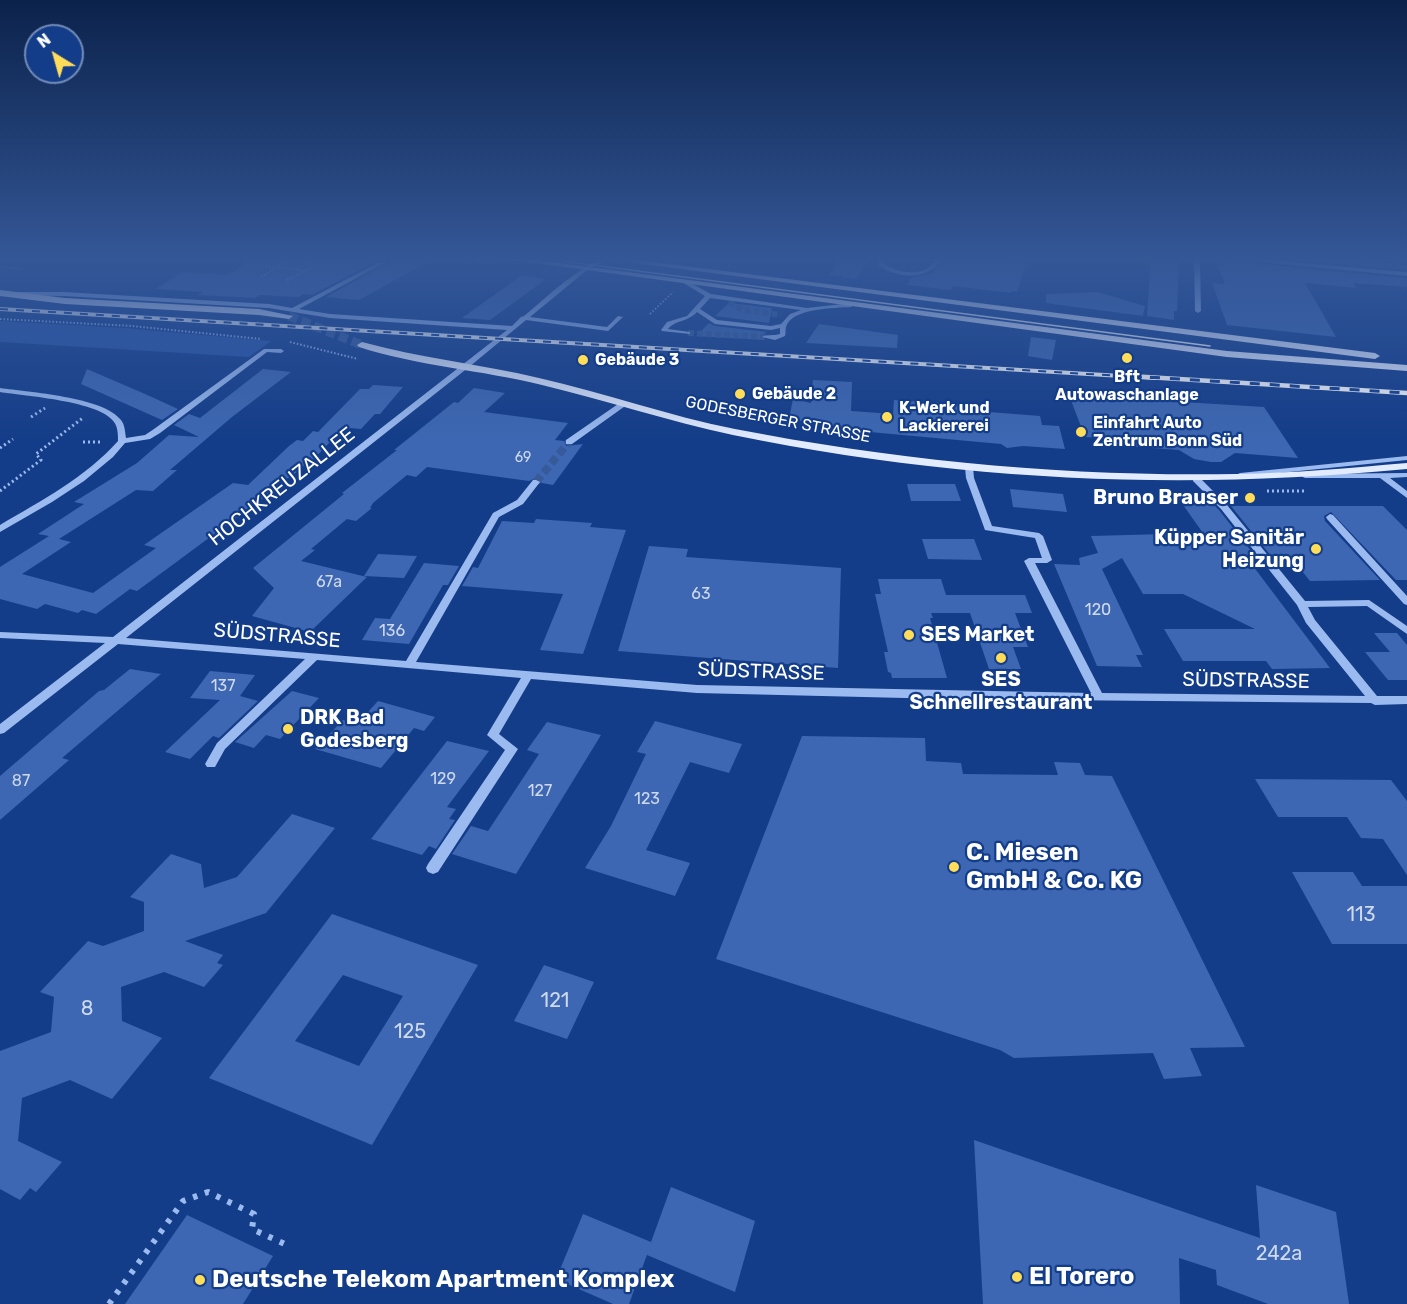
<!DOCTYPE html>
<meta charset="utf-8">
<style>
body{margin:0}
#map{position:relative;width:1407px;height:1304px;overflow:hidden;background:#143d89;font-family:Rubik,sans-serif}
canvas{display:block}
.north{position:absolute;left:24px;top:24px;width:60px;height:60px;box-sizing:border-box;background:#143d89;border:2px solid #728bb8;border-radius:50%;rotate:323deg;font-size:16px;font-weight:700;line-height:24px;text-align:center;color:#fff}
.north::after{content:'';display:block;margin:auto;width:21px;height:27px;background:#ffdd59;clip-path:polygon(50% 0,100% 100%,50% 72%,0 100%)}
</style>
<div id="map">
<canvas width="1407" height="1304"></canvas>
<div class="north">N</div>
</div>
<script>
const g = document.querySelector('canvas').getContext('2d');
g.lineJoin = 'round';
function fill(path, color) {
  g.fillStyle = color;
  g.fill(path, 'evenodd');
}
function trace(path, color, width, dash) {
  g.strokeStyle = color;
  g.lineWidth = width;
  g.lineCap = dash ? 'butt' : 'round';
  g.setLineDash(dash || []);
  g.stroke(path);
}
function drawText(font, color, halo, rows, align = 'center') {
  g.font = font + ' Rubik,sans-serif';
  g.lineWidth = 4.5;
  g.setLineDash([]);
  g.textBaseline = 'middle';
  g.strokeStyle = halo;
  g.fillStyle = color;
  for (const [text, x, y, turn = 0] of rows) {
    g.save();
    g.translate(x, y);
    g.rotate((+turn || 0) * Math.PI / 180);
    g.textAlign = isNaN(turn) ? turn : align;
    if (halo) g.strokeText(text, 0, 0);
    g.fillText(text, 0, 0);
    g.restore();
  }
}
fill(new Path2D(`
 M0 321 123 328 271 341 249 357 0 342Z`), '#2655a8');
fill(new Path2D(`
 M255 258H382L312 295 303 294 299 297 260 295 255 298 198 295 203 292 156 289 182 272 227 275Z
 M396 258 428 262 359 300 326 297Z
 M841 258H869L856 279 829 275Z
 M945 258H982L1026 264 1017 292 1012 291 1011 293 953 286 951 290 907 285 911 278 931 273Z
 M1151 258 1179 260 1177 311H1174V320L1147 316Z
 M1272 258H1333L1396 263 1407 266V270Z
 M1223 261 1407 278V287L1353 283 1356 288 1305 283 1336 337 1227 325 1212 283 1225 284 1217 265 1223 266Z
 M522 275 546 279 490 320 462 318Z
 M1098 292 1145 306 1143 316 1046 303V294Z
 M729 303 772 308 769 323 715 316Z
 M709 323 715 326 767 332 760 336 765 340 696 336Z
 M819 324 898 335 897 348 806 343Z
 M1031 337 1056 340 1052 360 1028 356Z
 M87 369 145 394 178 409 162 420 81 384Z
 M263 369 291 372 232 417 170 470H177L153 491 136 490 59 539 71 542 22 574 93 593 156 548 144 545 233 483 248 485 289 446 297 440 303 441 313 431 318 432 360 389H369L373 385 403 387 380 414H375L361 429 350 428 335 444 329 443 312 461H309L291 477 283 480 271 492 171 566 137 591 130 589 96 614 82 610 78 613 45 604 37 609 0 599V567L49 536 38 534 84 504 74 502 137 463 169 435 199 437 174 425 189 414 200 418Z
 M813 380 852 382 851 411 893 414 894 400 963 404V410L1040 416 1042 425 1059 426 1065 449 1023 446 1007 448 1001 444 870 432 789 419 793 399 811 403Z
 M474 388 505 393 484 412 568 423 555 440 564 441 566 446 583 444 553 485 542 483 536 478 529 481 427 467 416 477 407 475 373 503 370 508H372L356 521 347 519 311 549 315 550 301 561 367 577 310 632 252 616 274 588 253 568 344 494 342 493 397 450H394L454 402 458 403Z
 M1069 395 1264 407 1298 458 1235 453 1221 462H1211L1194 459 1179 450 1111 445 1109 438 1085 437Z
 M907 484H955L961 501H911Z
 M1010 489 1063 494 1067 512 1013 507Z
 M1176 495H1204L1219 510 1263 566H1253L1330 668 1272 669 1266 661H1183L1164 629H1255L1183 594H1143L1122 558 1102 569 1143 655H1136L1142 667 1097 666 1054 564 1080 565 1079 558 1098 553 1091 536 1203 533Z
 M1231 506H1383L1407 530V580H1396L1331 512 1324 516 1325 521 1380 580 1310 581 1298 566H1279Z
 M536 519 592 523 590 527 626 530 583 654 540 650 563 594 462 586 473 567 478 568 502 521 534 523Z
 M922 539H974L982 560 928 559Z
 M649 546 688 549 686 557 841 568 838 668 618 651Z
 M378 554 417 556 404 578 364 576Z
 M424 563 459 566 448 585H443L409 644 362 640 375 618 390 619Z
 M878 579H941L946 595H1025L1032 613H1015L1028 647H1013L1021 669H989L970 613H931L933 618H930L947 678H892L891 673 888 672 884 652H888L875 594H881Z
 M1374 633H1397L1407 645V680H1388L1365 652H1390Z
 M130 669 161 674 62 758 69 760 0 820V776L99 691 104 690Z
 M210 671 255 675 240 696 258 701 219 738 213 736 190 759 165 752 220 700 190 698Z
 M292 691 319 698 280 739 266 735 254 748 235 742Z
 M378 701 435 717 424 731 414 728 381 768 315 749 343 720 357 724Z
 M655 721 742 744 729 773 690 762 646 850 690 863 675 896 585 868 611 826 646 754 637 752Z
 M547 722 601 735 516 874 452 854 471 826 488 831 539 754 527 750Z
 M802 736 925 738 926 761 961 763 963 774 1058 775 1054 762 1080 763 1085 775 1112 776 1245 1047 1190 1048 1202 1076 1164 1079 1153 1053 1014 1058 1000 1050 716 959Z
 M447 741 489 751 447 807 456 809 449 819 455 820 436 849 429 846 422 855 371 839Z
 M1255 779 1391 780 1407 801V875L1383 839 1361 838 1347 817H1278Z
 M292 814 335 828 266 913 185 941 223 955 217 963 223 965 204 987 164 972 121 987 122 1021 162 1038 112 1099 70 1080 22 1098 18 1141 62 1162 36 1192 30 1188 20 1200 0 1189V1051L51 1032 54 997 40 992 88 941 103 946 144 931V902L130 897 171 854 201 864 204 888 237 877Z
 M1292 872H1353L1362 886H1407V944H1332Z
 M332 914 478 965 372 1145 209 1078ZM343 975 403 996 359 1066 295 1041Z
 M544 965 594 982 567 1039 514 1021Z
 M974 1140 1260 1238 1256 1185 1336 1212 1349 1304H1268L1217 1285 1216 1270 1179 1258 1180 1304H983Z
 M671 1187 755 1221 735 1292 647 1255 648 1252 629 1304H613L556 1279 583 1214 651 1242Z
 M187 1215 273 1256 243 1304H125Z`), '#3d67b2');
trace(new Path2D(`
 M729 302 742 310 781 315
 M688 333 765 337`), '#375a9b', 6, [6, 3]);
trace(new Path2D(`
 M536 482 569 442`), '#375a9b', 8, [8, 4]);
trace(new Path2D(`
 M289 316 362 345`), '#375a9b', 9, [9, 4.5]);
trace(new Path2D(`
 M301 258 317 265
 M457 258 492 263
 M265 266 277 267 290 258
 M0 267 21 269
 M261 277 277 267 307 271
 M287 280 329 259
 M650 314 673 292
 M0 319 132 326 261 339
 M290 342 358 359`), '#9bbaef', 2, [1.5, 2]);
trace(new Path2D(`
 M31 417 45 408
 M83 442H103
 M0 448 13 439
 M0 491 41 460 36 454 84 417
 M1267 491H1307`), '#9bbaef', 3, [2, 3]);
trace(new Path2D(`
 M109 1304 183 1201 208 1192 254 1214 252 1229 287 1245`), '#9bbaef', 6, [4.5, 8]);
fill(new Path2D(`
 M387 258H394L299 309 330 314 512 326 521 317 524 316C544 300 586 258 611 258L587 270 530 317 607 327 618 316 623 317 608 331 526 320 469 367 126 638 406 661 493 513 517 500 533 480H536L540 482 523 504 499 517 416 662 697 685 1091 693 1024 561 1029 558H1042L1035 538 985 530 966 478 965 467 969 465 973 467 974 478 992 526 1039 533 1043 536 1052 560 1047 563H1035L1102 693 1365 696 1306 623 1297 605 1221 509 1193 481V477H1199L1227 505 1305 601 1369 600 1407 626V634L1367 606 1308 607 1315 620 1377 696H1407V704L1375 705 1371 703 947 699 697 693 531 679 499 734 518 749 438 872 433 874 428 872 426 868 428 864 505 750 487 735 521 678 317 660 225 749 215 767H207L205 764 217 743 305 659 118 644 4 733 0 734V724L105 643 0 638V632L113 637 507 330 330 318 269 308 64 296 8 295 5 293 6 292H64L269 304 292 308Z
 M636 258H642L647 264 642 265Z
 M878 258H884V264C901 274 926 278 937 258H943C929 281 898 279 878 265Z
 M1194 258H1200L1201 311 1198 313 1195 311Z
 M1219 258H1243L1407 272V276Z
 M687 281 711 294 807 308 851 303 854 305 851 307C835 308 791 308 786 327 785 330 786 333 785 336L775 340 762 337C766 334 774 336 780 334V328L771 330 715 324 697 312C688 322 675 320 668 329L690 332V334L662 331 661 330 667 322 687 316 705 296 685 284 684 283ZM710 298 801 310 790 314 781 324 771 326 717 320 700 309Z
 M264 349H281L284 351 281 353 267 352 160 433 150 439 125 443 113 457 84 481 52 502 0 532V525C42 500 85 478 118 441 118 435 118 427 114 422 100 401 25 396 0 392V388C28 392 104 397 121 420 125 425 125 432 126 438L145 435 154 429Z
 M621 402 628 404 572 444H566V440Z
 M1407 456V460L1240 477 1236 475 1240 473Z
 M1407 473V477L1390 478 1407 491V498L1380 478H1305L1301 476 1305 474Z
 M1330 514 1333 515 1407 596V605L1404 604 1327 519 1326 517Z`), '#9bbaef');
fill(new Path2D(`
 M499 258H522L1227 351 1407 365V371L1227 357Z
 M597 258H621L1375 353 1380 356 1375 359Z
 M0 290 65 298 259 309 293 316 289 319 259 315 65 304 0 296Z
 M362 342C420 358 480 364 539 378 605 393 669 416 735 429 900 461 1069 477 1237 474 1294 473 1350 468 1407 463V469C1179 491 958 481 733 435 668 421 605 400 542 385 481 370 418 366 359 347L357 345Z`), '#e3ebff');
trace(new Path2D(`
 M539 258 1210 346`), '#fff', 1.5);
const railFar1 = new Path2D(`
 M0 309 1155 378`);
const rail = new Path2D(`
 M1130 376 1407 393`);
trace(railFar1, '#fff', 4);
trace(rail, '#fff', 4.5);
trace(railFar1, '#143d89', 2, [8]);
trace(rail, '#143d89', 3, [10]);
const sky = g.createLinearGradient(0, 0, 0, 441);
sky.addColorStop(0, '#0b224b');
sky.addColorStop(0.59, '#345797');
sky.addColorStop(1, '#34579700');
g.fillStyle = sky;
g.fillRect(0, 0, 1407, 441);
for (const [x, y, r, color] of [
 [1127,358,6,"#ffdd59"],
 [583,360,6,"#ffdd59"],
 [740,394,6,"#ffdd59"],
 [887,417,6,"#ffdd59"],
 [1081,432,6,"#ffdd59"],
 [1250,498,6,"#ffdd59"],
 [1316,549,6,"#ffdd59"],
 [909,635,6,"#ffdd59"],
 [1001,658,6,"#ffdd59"],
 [288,729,6,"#ffdd59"],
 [954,867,6,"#ffdd59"],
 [1017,1277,6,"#ffdd59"],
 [200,1280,6,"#ffdd59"]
]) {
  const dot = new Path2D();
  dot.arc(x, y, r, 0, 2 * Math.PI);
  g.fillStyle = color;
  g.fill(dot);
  trace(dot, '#143d89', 2);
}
drawText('14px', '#ced9ec', null, [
 ["69",523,458]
]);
drawText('bold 16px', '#fff', '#143d89', [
 ["Gebäude 3",595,360],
 ["Bft",1127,377,"center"],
 ["Autowaschanlage",1127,395,"center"],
 ["Gebäude 2",752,394],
 ["K-Werk und",899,408],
 ["Lackiererei",899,426],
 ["Einfahrt Auto",1093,423],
 ["Zentrum Bonn Süd",1093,441]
], 'left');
drawText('16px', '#fff', '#143d89', [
 ["GODESBERGER STRASSE",778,420,11]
]);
drawText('16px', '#ced9ec', null, [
 ["67a",329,582],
 ["63",701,594],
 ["120",1098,610],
 ["136",392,631],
 ["137",223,686],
 ["129",443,779],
 ["87",21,781],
 ["127",540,791],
 ["123",647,799]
]);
drawText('20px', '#fff', '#143d89', [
 ["HOCHKREUZALLEE",282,487,-38],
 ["SÜDSTRASSE",277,636,5],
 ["SÜDSTRASSE",761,672,2],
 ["SÜDSTRASSE",1246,681,1]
]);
drawText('bold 20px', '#fff', '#143d89', [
 ["Bruno Brauser",1238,498],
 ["Küpper Sanitär",1304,538],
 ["Heizung",1304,561],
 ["SES Market",921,635,"left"],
 ["SES",1001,680,"center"],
 ["Schnellrestaurant",1001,703,"center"],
 ["DRK Bad",300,718,"left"],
 ["Godesberg",300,741,"left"]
], 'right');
drawText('20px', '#ced9ec', null, [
 ["113",1361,915],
 ["121",555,1001],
 ["8",87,1009],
 ["125",410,1032],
 ["242a",1279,1254]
]);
drawText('bold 24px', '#fff', '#143d89', [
 ["C. Miesen",966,853],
 ["GmbH & Co. KG",966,881],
 ["El Torero",1029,1277],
 ["Deutsche Telekom Apartment Komplex",212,1280]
], 'left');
</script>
